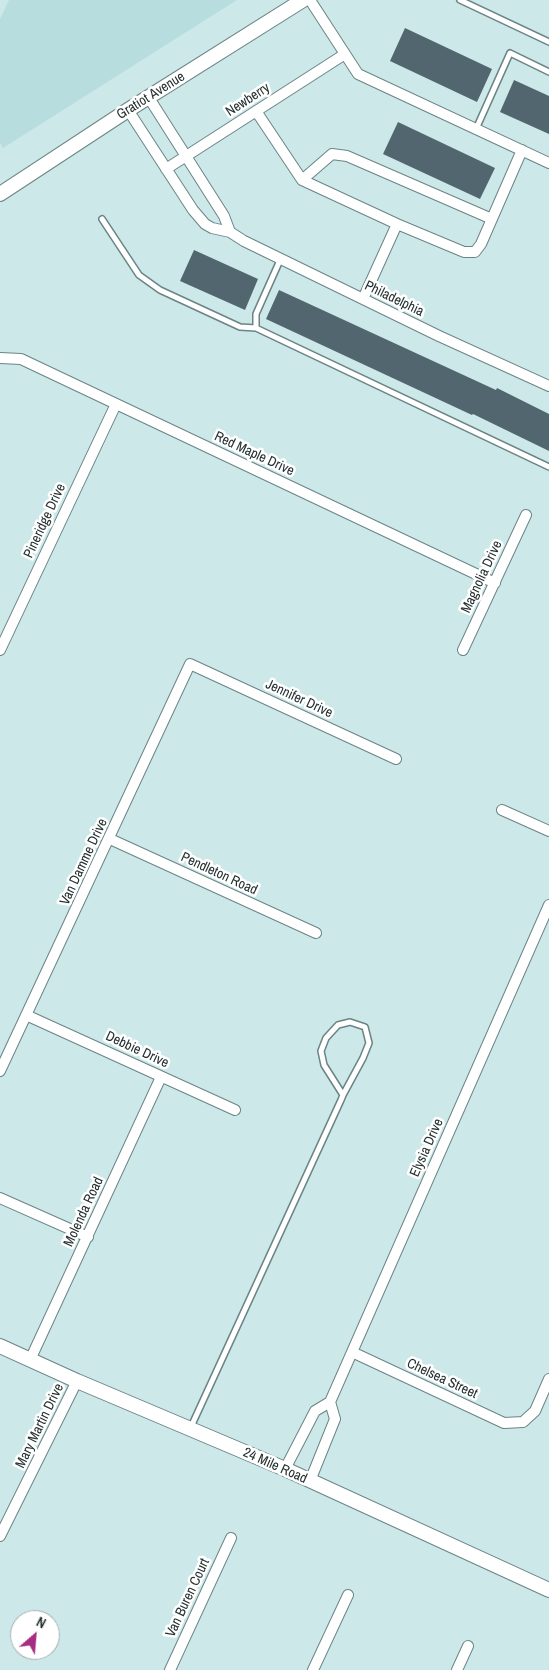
<!DOCTYPE html>
<style>
body{margin:0}
#map{position:relative;width:549px;height:1670px;overflow:hidden;background:#cce8e9;font-family:"Archivo Narrow",sans-serif}
canvas{display:block}
.north{position:absolute;left:10px;top:1610px;width:50px;height:50px;box-sizing:border-box;background:#fff;border:1px solid #a8acac;border-radius:50%;rotate:27deg;font-size:14px;font-weight:700;line-height:20px;text-align:center;color:#253030}
.north::after{content:'';display:block;margin:auto;width:18px;height:22px;background:#a72d82;clip-path:polygon(50% 0,100% 100%,50% 72%,0 100%)}
</style>
<div id="map">
<canvas width="549" height="1670"></canvas>
<div class="north">N</div>
</div>
<script>
const g = document.querySelector('canvas').getContext('2d');
g.lineJoin = 'round';
function fill(path, color) {
  g.fillStyle = color;
  g.fill(path, 'evenodd');
}
function trace(path, color, width, dash) {
  g.strokeStyle = color;
  g.lineWidth = width;
  g.lineCap = dash ? 'butt' : 'round';
  g.setLineDash(dash || []);
  g.stroke(path);
}
function drawText(font, color, halo, rows, align = 'center') {
  g.font = font + ' "Archivo Narrow",sans-serif';
  g.lineWidth = 5;
  g.setLineDash([]);
  g.textBaseline = 'middle';
  g.strokeStyle = halo;
  g.fillStyle = color;
  for (const [text, x, y, turn = 0] of rows) {
    g.save();
    g.translate(x, y);
    g.rotate((+turn || 0) * Math.PI / 180);
    g.textAlign = isNaN(turn) ? turn : align;
    if (halo) g.strokeText(text, 0, 0);
    g.fillText(text, 0, 0);
    g.restore();
  }
}
fill(new Path2D(`
 M9 0H237L3 148 0 143V19Z`), '#b8dddf');
fill(new Path2D(`
 M405 28 492 69 477 102 390 61Z
 M514 80 549 96V134L500 112Z
 M398 122 495 168 480 199 383 154Z
 M194 250 258 279 245 310 180 281Z
 M279 290 496 390 497 388 549 414V451L473 414 472 415 266 319Z`), '#526670');
const lane = new Path2D(`
 M460 0 549 42
 M476 129 510 53 549 72
 M102 219 139 275 160 290 240 327 256 328
 M281 258 256 314V328L549 467
 M190 1429 341 1100 343 1095 363 1058 369 1043 365 1027 350 1022 338 1025 326 1038 321 1051 324 1065 343 1095`);
const street = new Path2D(`
 M310 0 358 74 549 163
 M149 98 224 216 230 232
 M128 110 193 210 205 224 212 228 230 232 244 241 439 336 549 386
 M256 111 302 180 397 224
 M166 169 345 54
 M302 180 332 154 347 156 492 219
 M363 299 397 224 464 252H475L481 244 522 150
 M0 358 21 359 495 583
 M0 650 116 404
 M463 650 526 515
 M502 810 549 831
 M110 839 316 933
 M26 1015 235 1110
 M0 1071 190 664 396 759
 M0 1198 88 1237
 M352 1352 504 1423 523 1422 535 1411 549 1379
 M30 1360 161 1077
 M285 1469 315 1411 330 1402 549 905
 M310 1481 335 1419 330 1402
 M0 1536 77 1381
 M170 1670 231 1538
 M313 1670 348 1595
 M457 1670 468 1646`);
const secondary = new Path2D(`
 M0 194 128 110 303 0
 M0 1346 77 1381 285 1469 549 1590`);
trace(lane, '#6b8486', 8);
trace(street, '#6b8486', 12);
trace(secondary, '#6b8486', 16);
trace(lane, '#fff', 5);
trace(street, '#fff', 10);
trace(secondary, '#fff', 14);
drawText('14px', '#253030', '#fff', [
 ["Gratiot Avenue",151,96,-32],
 ["Newberry",248,100,-33],
 ["Philadelphia",394,299,26],
 ["Red Maple Drive",254,454,25],
 ["Pineridge Drive",45,521,-65],
 ["Magnolia Drive",482,577,-65],
 ["Jennifer Drive",299,699,25],
 ["Van Damme Drive",84,862,-65],
 ["Pendleton Road",219,874,25],
 ["Debbie Drive",137,1050,25],
 ["Elysia Drive",427,1148,-66],
 ["Molenda Road",84,1212,-65],
 ["Chelsea Street",442,1379,25],
 ["Mary Martin Drive",40,1426,-64],
 ["24 Mile Road",275,1466,24],
 ["Van Buren Court",188,1598,-65]
]);
</script>
